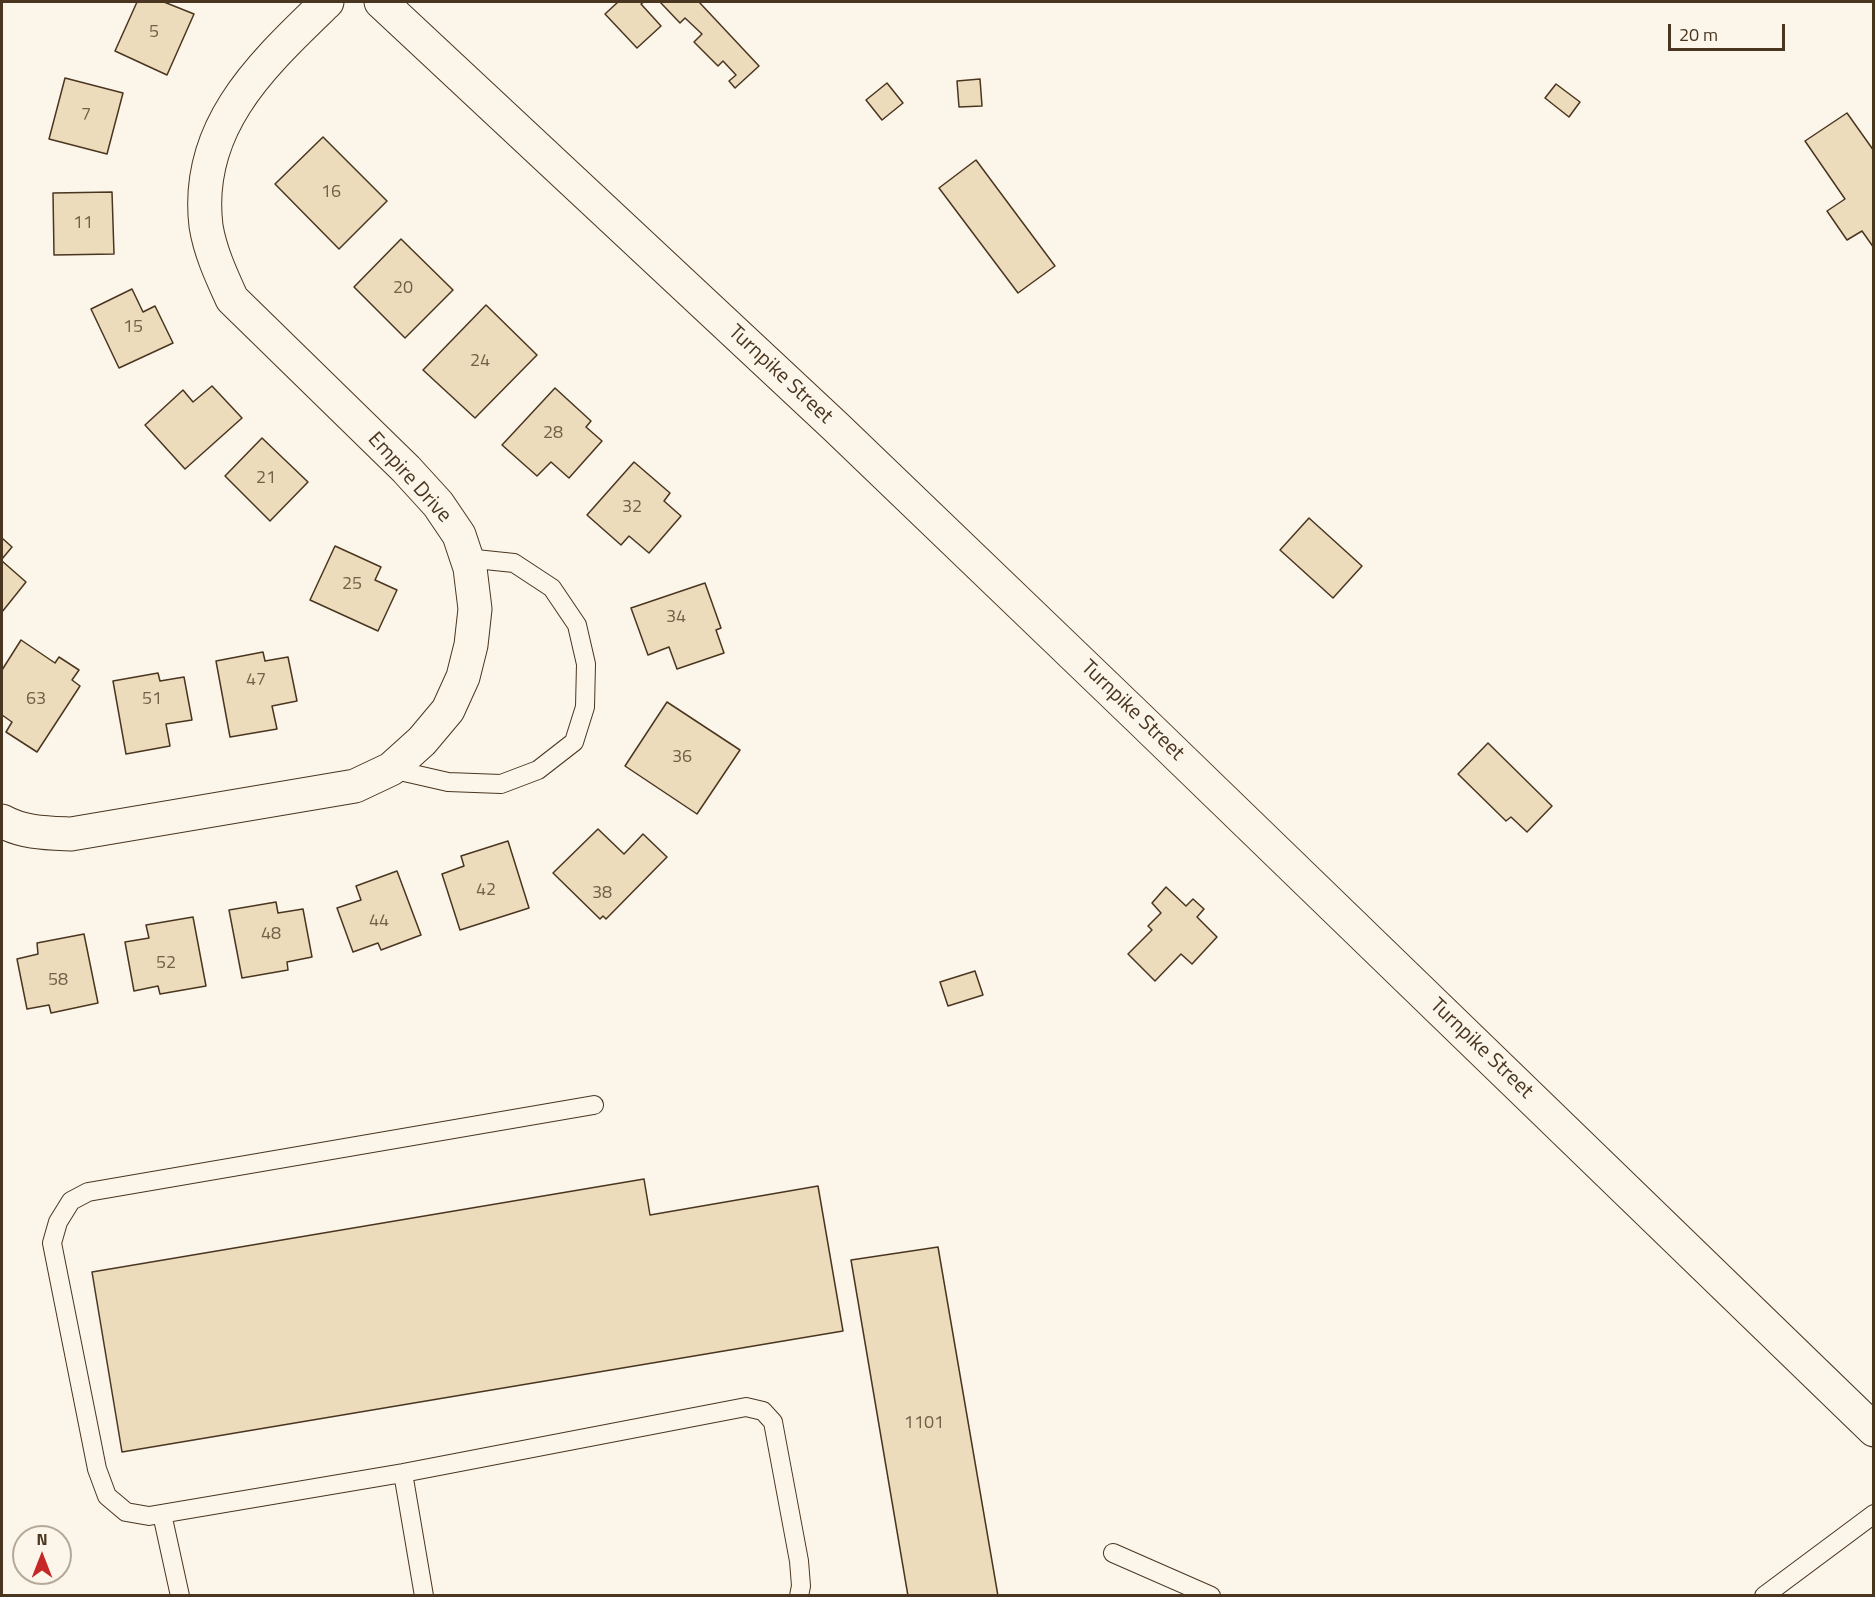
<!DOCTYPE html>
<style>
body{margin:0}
#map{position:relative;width:1875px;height:1597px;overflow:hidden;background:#fbf6e9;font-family:"Titillium Web",sans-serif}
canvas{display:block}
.frame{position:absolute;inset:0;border:3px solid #4a3520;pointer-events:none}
.north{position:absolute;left:12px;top:1525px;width:60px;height:60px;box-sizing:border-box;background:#fbf6e9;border:2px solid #b4a999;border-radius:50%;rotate:0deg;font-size:16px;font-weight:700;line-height:24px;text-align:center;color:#4a3520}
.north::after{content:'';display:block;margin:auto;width:21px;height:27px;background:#c62828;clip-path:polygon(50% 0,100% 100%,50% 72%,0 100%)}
.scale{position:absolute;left:1668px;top:24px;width:117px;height:27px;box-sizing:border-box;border:3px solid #4a3520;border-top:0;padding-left:8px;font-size:18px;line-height:21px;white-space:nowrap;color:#4a3520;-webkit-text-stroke:4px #fbf6e9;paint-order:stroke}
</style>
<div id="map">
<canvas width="1875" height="1597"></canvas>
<div class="frame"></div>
<div class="north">N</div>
<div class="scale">20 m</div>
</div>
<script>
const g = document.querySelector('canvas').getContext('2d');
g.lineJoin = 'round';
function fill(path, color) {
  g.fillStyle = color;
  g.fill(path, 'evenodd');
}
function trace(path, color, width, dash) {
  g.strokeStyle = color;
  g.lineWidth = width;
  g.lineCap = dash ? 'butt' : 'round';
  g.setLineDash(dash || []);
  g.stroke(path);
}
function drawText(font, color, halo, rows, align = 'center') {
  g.font = font + ' "Titillium Web",sans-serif';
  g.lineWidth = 4.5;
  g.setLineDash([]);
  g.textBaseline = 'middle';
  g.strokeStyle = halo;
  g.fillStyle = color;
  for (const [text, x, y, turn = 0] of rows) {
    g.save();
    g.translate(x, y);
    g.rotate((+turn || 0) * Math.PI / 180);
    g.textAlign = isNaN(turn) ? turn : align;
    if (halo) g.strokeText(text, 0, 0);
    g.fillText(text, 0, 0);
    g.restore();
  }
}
const building = new Path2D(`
 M137 2H164L194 14 167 75 115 51Z
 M618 2H644L641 4 661 26 637 48 605 14Z
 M660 2H699L759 66 735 88 729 81 736 75 723 61 718 66 694 42 702 34 685 18 680 23Z
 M65 78 123 93 107 154 49 139Z
 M980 79 982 106 959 107 957 81Z
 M887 83 903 103 882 120 866 100Z
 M1556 84 1580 102 1569 117 1545 98Z
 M1847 113 1874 151V248L1862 231 1847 240 1827 211 1845 199 1805 141Z
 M323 137 387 201 339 249 275 184Z
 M976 160 1055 266 1018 293 939 188Z
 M112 192 114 254 54 255 53 193Z
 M401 239 453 290 405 338 354 287Z
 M132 289 143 312 155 306 173 343 119 368 91 309Z
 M486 305 537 355 475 418 423 370Z
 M212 386 242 418 185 469 145 425 183 390 193 402Z
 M555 388 591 421 586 427 602 441 569 478 551 462 537 476 502 445Z
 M262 438 308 482 270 521 225 476Z
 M634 462 670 493 664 501 681 516 649 553 629 536 621 545 587 515Z
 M1309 518 1362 566 1333 598 1280 550Z
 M2 538 12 547 2 559Z
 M335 546 381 567 375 580 397 590 378 631 310 600Z
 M2 561 26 582 2 612Z
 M705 583 721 628 716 630 724 653 677 669 669 647 648 655 631 608Z
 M21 640 55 663 59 657 79 670 72 680 80 686 37 752 6 732 12 722 2 715V670Z
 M263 652 265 661 288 657 297 701 272 706 277 729 230 737 216 661Z
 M158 673 160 681 184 677 192 720 166 724 170 746 126 754 113 681Z
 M667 702 740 750 697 814 625 766Z
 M1488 743 1552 806 1527 832 1511 817 1506 821 1458 774Z
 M598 829 624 854 643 834 667 857 606 919 603 916 600 919 553 873Z
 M508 841 529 908 460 930 442 874 464 866 461 856Z
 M397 871 421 935 381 950 378 943 353 952 337 908 361 900 356 886Z
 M1166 887 1186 906 1193 899 1204 909 1197 917 1217 937 1192 964 1181 954 1155 981 1128 954 1152 930 1148 926 1161 913 1152 903Z
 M276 902 278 913 303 909 312 957 287 962 288 970 242 978 229 910Z
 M193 917 206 986 160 994 158 986 134 991 125 942 149 938 146 925Z
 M84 934 98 1003 51 1013 49 1005 27 1009 17 959 38 954 37 943Z
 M975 971 983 995 948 1006 940 982Z
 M644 1179 650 1215 818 1186 843 1331 122 1452 92 1272Z
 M938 1247 998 1596H908L851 1260Z`);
fill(building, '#ecdcbc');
trace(building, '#4a3520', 1.5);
const lane = new Path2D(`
 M391 769 448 782 501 784 538 770 574 742 585 707 586 664 577 625 552 588 514 563 466 558
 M594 1105 88 1192 71 1201 58 1222 52 1243 97 1469 107 1496 126 1512 149 1516 403 1473 746 1407 763 1411 773 1422 799 1561 801 1586 799 1596
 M403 1473 424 1596
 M162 1514 180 1596
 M1113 1553 1211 1596
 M1764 1596 1874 1514`);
const street = new Path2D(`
 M2 821C23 833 47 833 71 834L355 786 391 769 422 741 448 710 463 677 471 645 475 609 470 568 459 535 438 504 406 469 232 299C221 275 210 251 206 226 194 126 263 64 327 2`);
const highway = new Path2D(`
 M381 2 836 427 1141 720 1874 1430`);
trace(lane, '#4a3520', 20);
trace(street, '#4a3520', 35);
trace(highway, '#4a3520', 35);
trace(lane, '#fbf6e9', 18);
trace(street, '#fbf6e9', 33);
trace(highway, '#fbf6e9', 33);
drawText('18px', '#725f47', null, [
 ["5",154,33],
 ["7",86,116],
 ["16",331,193],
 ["11",83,224],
 ["20",403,289],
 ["15",133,328],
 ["24",480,362],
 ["28",553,434],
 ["21",266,479],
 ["32",632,508],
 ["25",352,585],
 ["34",676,618],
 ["47",256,681],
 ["63",36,700],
 ["51",152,700],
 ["36",682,758],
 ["42",486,891],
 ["38",602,894],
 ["44",379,922],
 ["48",271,935],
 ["52",166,964],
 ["58",58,981],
 ["1101",924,1424]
]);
drawText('21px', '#4a3520', '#fbf6e9', [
 ["Turnpike Street",780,375,43],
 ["Empire Drive",409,478,48],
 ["Turnpike Street",1132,711,44],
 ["Turnpike Street",1481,1049,44]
]);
</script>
